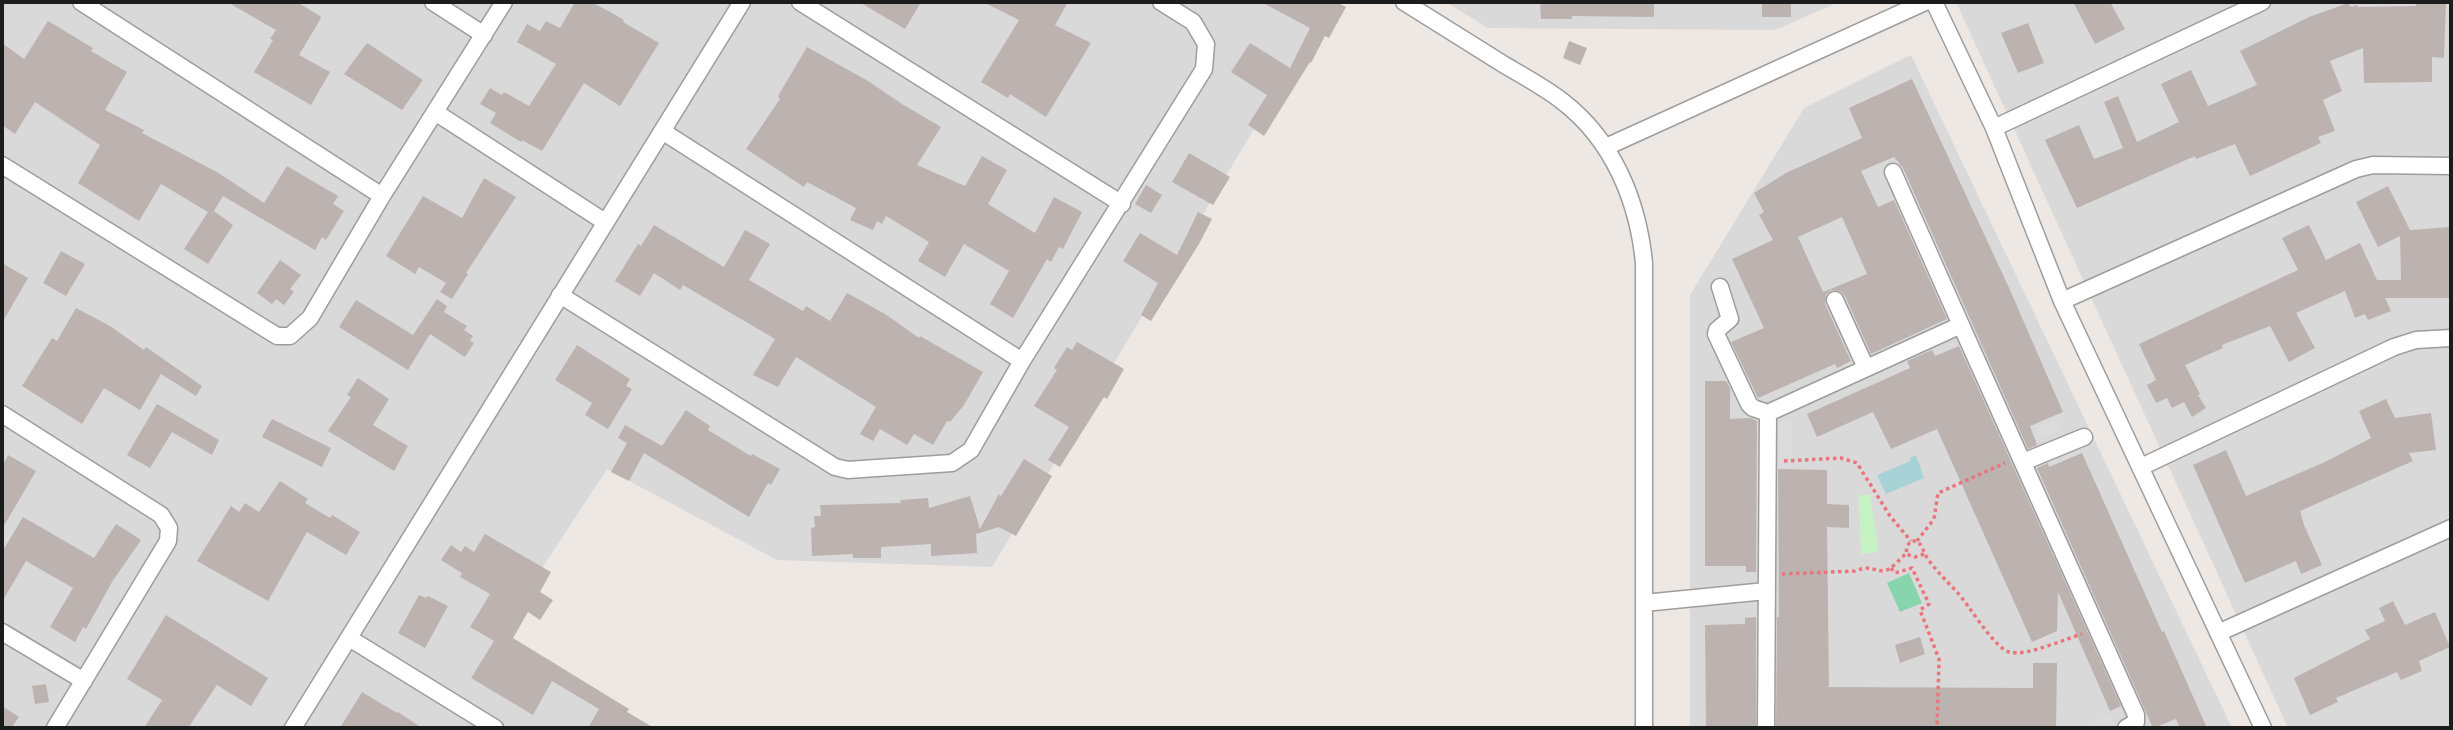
<!DOCTYPE html>
<style>
body{margin:0}
#map{position:relative;width:2453px;height:730px;overflow:hidden;background:#ede8e3;font-family:"Golos Text",sans-serif}
canvas{display:block}
.frame{position:absolute;inset:0;border:4px solid #1c1c1c;pointer-events:none}
</style>
<div id="map">
<canvas width="2453" height="730"></canvas>
<div class="frame"></div>
</div>
<script>
const g = document.querySelector('canvas').getContext('2d');
g.lineJoin = 'round';
function fill(path, color) {
  g.fillStyle = color;
  g.fill(path, 'evenodd');
}
function trace(path, color, width, dash) {
  g.strokeStyle = color;
  g.lineWidth = width;
  g.lineCap = dash ? 'butt' : 'round';
  g.setLineDash(dash || []);
  g.stroke(path);
}
fill(new Path2D(`
 M2 2H1330L992 567 777 560 607 469 499 634 646 728H2Z
 M1446 2H1839L1775 30 1488 28Z
 M1956 2H2451V728H2288Z
 M1911 55 2232 728H1690V295L1804 108Z`), '#dad9d9');
fill(new Path2D(`
 M1859 495H1870L1879 552 1861 554Z`), '#c6f3c3');
fill(new Path2D(`
 M1909 573 1922 603 1900 612 1887 583Z`), '#88d4ac');
fill(new Path2D(`
 M2056 419 2060 429 2039 439 2035 430Z
 M1778 421H1791L1792 457H1779Z
 M2110 714 2115 728H2089L2088 725Z`), '#dcdcdc');
fill(new Path2D(`
 M1916 455 1924 478 1886 494 1877 475 1911 461 1910 458Z`), '#a7d2d6');
fill(new Path2D(`
 M227 2H297L320 16 321 18 299 55 330 72 311 105 254 72 273 40 270 39 276 30Z
 M575 2H591L612 13 624 20 623 22 659 43 620 106 584 83 542 151 522 140 521 142 490 123 496 113 480 104 490 88 502 95 504 92 529 106 556 64 517 42 527 24 540 31 546 21 560 28Z
 M859 2H921L905 29Z
 M983 2H1068L1055 25 1091 43 1046 117 1010 94 1008 98 981 82 1019 20Z
 M1261 2H1336L1346 7 1329 38 1325 36 1311 63 1310 62 1264 136 1248 125 1267 95 1231 72 1250 43 1290 68 1310 28Z
 M1540 2H1654V17L1572 16V19H1541Z
 M1762 2H1791V17H1762Z
 M2073 2H2110L2125 29 2095 44Z
 M2348 3 2351 7 2357 5 2358 7 2416 6V3L2446 4 2444 58 2432 57V82L2364 83 2363 48 2330 61 2342 91 2323 100 2335 131 2318 137 2321 143 2250 176 2235 144 2196 159 2195 156 2077 208 2045 140 2079 125 2094 159 2123 148 2104 102 2118 96 2137 142 2179 122 2161 84 2191 70 2208 106 2257 85 2240 51 2309 17Z
 M48 21 93 48 91 51 127 72 105 110 144 130 142 133 217 172 264 203 287 166 338 196 333 204 344 211 326 240 322 237 315 250 223 196 214 211 233 225 208 264 184 249 208 212 161 184 139 221 78 183 100 145 35 102 15 134 2 125V43L24 59Z
 M2028 23 2044 63 2018 73 2001 33Z
 M1569 41 1587 48 1580 65 1563 58Z
 M367 43 423 80 402 110 344 74Z
 M807 47 868 81 902 104 941 127 917 165 965 186 982 156 1007 170 988 204 1035 233 1054 197 1082 212 1063 249 1059 247 1051 262 1047 259 1013 318 990 304 1009 271 964 244 945 277 918 261 929 242 886 216 882 224 877 221 873 230 850 220 856 208 807 182 804 187 746 149 780 99 778 96Z
 M1912 79 2010 290 2063 412 2030 426 2037 445 2028 449 1903 168 1894 157 1861 171 1878 207 1894 200 1947 319 1871 354 1845 296 1840 291 1831 290 1826 295 1825 304 1851 361 1837 368 1835 364 1758 398 1731 342 1764 328 1732 259 1773 240 1759 215 1764 212 1754 193 1786 173 1862 138 1849 108ZM1842 217 1867 274 1823 292 1798 237Z
 M1189 153 1230 177 1213 205 1172 182Z
 M484 178 516 197 466 273 468 274 452 299 440 292 446 283 419 267 415 274 386 256 423 196 462 218Z
 M1146 185 1162 195 1151 213 1135 204Z
 M2388 186 2410 230 2451 227V298H2385L2391 311 2368 320 2365 314 2355 318 2345 291 2296 313 2315 348 2289 362 2270 326 2222 345 2223 348 2185 365 2200 394 2198 395 2206 408 2192 417 2184 402 2172 408 2167 398 2156 403 2147 385 2156 380 2139 344 2298 270 2282 238 2294 232 2309 225 2326 260 2360 243 2377 280H2401L2400 236 2378 247 2356 202Z
 M1198 212 1212 219 1199 244 1151 321 1141 315 1158 283 1123 261 1140 233 1177 255Z
 M654 225 724 267 745 230 770 244 749 280 803 311 806 306 830 321 847 293 885 314 919 338 920 336 983 372 964 405 950 422 947 421 933 445 914 434 907 445 880 429 873 441 860 434 876 407 796 357 778 387 753 375 775 339 683 285 680 290 654 273 640 296 615 281 638 244 641 246Z
 M61 251 85 264 66 296 43 283Z
 M280 260 301 275 290 289 294 292 284 305 276 299 272 304 257 293Z
 M2 263 28 278 2 323Z
 M437 299 447 306 444 312 467 326 464 330 473 336 470 341 474 343 465 357 430 334 408 370 339 327 356 300 413 335Z
 M76 308 110 326 144 350 146 347 202 386 196 396 161 374 140 410 104 388 82 424 22 386 52 338 57 341Z
 M1077 342 1124 369 1107 399 1104 397 1060 467 1048 460 1069 427 1034 406 1057 370 1054 368 1067 347 1072 350Z
 M577 345 630 379 626 386 632 389 608 429 585 415 592 403 555 380Z
 M1959 346 2121 706 2110 711 2058 592 2057 631 2032 642 1937 429 1891 449 1873 412 1817 437 1807 414 1910 368 1907 361 1932 350 1935 356Z
 M358 378 389 399 373 425 408 446 394 471 328 431 351 397 347 395Z
 M1705 381H1726L1730 388V419L1751 418 1757 421 1756 572H1746V566H1705Z
 M2386 399 2395 418 2431 413 2436 450 2409 453 2413 461 2300 511 2304 525 2322 565 2301 574 2296 561 2245 583 2193 465 2226 450 2246 496 2325 462 2371 438 2359 411Z
 M157 404 219 440 212 455 172 432 150 468 127 455Z
 M686 410 710 426 708 430 751 456 752 454 780 469 771 485 768 483 749 517 644 453 629 481 611 472 627 443 618 438 625 425 662 446Z
 M272 419 331 448 322 467 262 437Z
 M2082 453 2162 632 2164 631 2207 728H2180L2176 719 2153 728 2037 468 2048 463 2049 467Z
 M8 455 36 471 2 529V467Z
 M1024 459 1052 476 1016 536 999 527 976 534 977 553 931 556V544L881 547V558H853V554L812 556 811 528 815 527 814 516H821L820 505 901 503 900 500 928 498 929 508 970 496 980 529 999 494 1001 496Z
 M1778 469 1827 470V504L1849 505V528L1827 527 1829 686 1827 687 2033 688V663H2057L2056 728H1776L1777 617H1779Z
 M280 481 308 499 305 503 330 518 332 515 360 532 346 555 307 532 268 601 197 561 231 506 239 512 245 503 259 512Z
 M23 517 94 558 116 524 141 540 112 582 86 629 83 627 75 642 50 627 73 588 26 561 2 602V552Z
 M485 534 551 572 540 592 553 600 540 620 528 612 513 638 629 709 627 712 654 728H588L599 709 552 681 533 715 471 678 494 641 470 627 490 594 460 577 462 573 441 560 451 545 461 552 465 546 474 552Z
 M419 595 426 598 428 596 448 606 425 648 398 633Z
 M2393 601 2405 625 2435 612 2450 647 2419 661 2422 671 2401 680 2397 672 2336 698 2338 702 2310 715 2294 678 2370 639 2365 630 2385 621 2379 608Z
 M166 615 268 678 251 706 217 685 188 728H144L162 700 127 679Z
 M1756 617V728H1706L1705 625 1745 624V618Z
 M1920 637 1925 654 1900 663 1895 645Z
 M46 684 49 702 35 704 32 686Z
 M362 692 397 713 398 712 422 728H340Z
 M2 706 19 717 11 728H2Z`), '#bcb3b0');
const minor = new Path2D(`
 M81 2 382 196
 M433 2 484 35
 M800 2 1122 204
 M1404 2C1437 23 1470 43 1503 64 1523 76 1544 87 1562 101 1613 140 1638 201 1644 263V728
 M1934 2 1994 128 2062 301 2263 728
 M435 112 605 222
 M1994 128 2262 2
 M662 131 1022 361
 M1606 147 1925 2
 M2 165 277 336H290L310 318 382 196 504 2
 M1893 172 1961 325
 M1720 287 1730 319 1717 330 1716 334 1749 404 1753 408 1768 413
 M560 295 835 467 848 470 862 469 952 463 971 450 1022 361 1204 69 1206 44 1193 22 1161 2
 M1835 300 1866 368
 M2062 301 2356 169 2373 165 2451 166
 M2 414 161 515 169 528 168 541 55 728
 M2023 462 2084 437
 M2141 467 2394 347 2416 340 2451 338
 M1644 603 1766 591
 M2 632 84 681
 M2218 633 2451 528
 M349 638 495 728
 M293 728 742 2
 M1766 728 1768 413 1961 325 2136 715V722L2126 728`);
trace(minor, '#9d9d9d', 19);
trace(new Path2D(`
 M1784 461 1841 458 1857 463 1890 516 1911 541
 M1917 541 1934 519 1938 493 2005 463
 M1924 554 1915 557 1906 554 1907 546 1911 541H1917C1923 546 1923 552 1928 559 1936 571 1946 580 1956 591 1969 604 1992 646 2009 652 2025 657 2065 639 2082 634
 M1891 568 1895 573 1912 568 1929 604 1920 610 1939 659 1937 728
 M1782 574 1855 571C1870 565 1871 570 1883 571 1891 571 1900 558 1906 554`), '#eb757a', 3.5, [3.5, 3.5]);
trace(minor, '#fff', 16);
</script>
